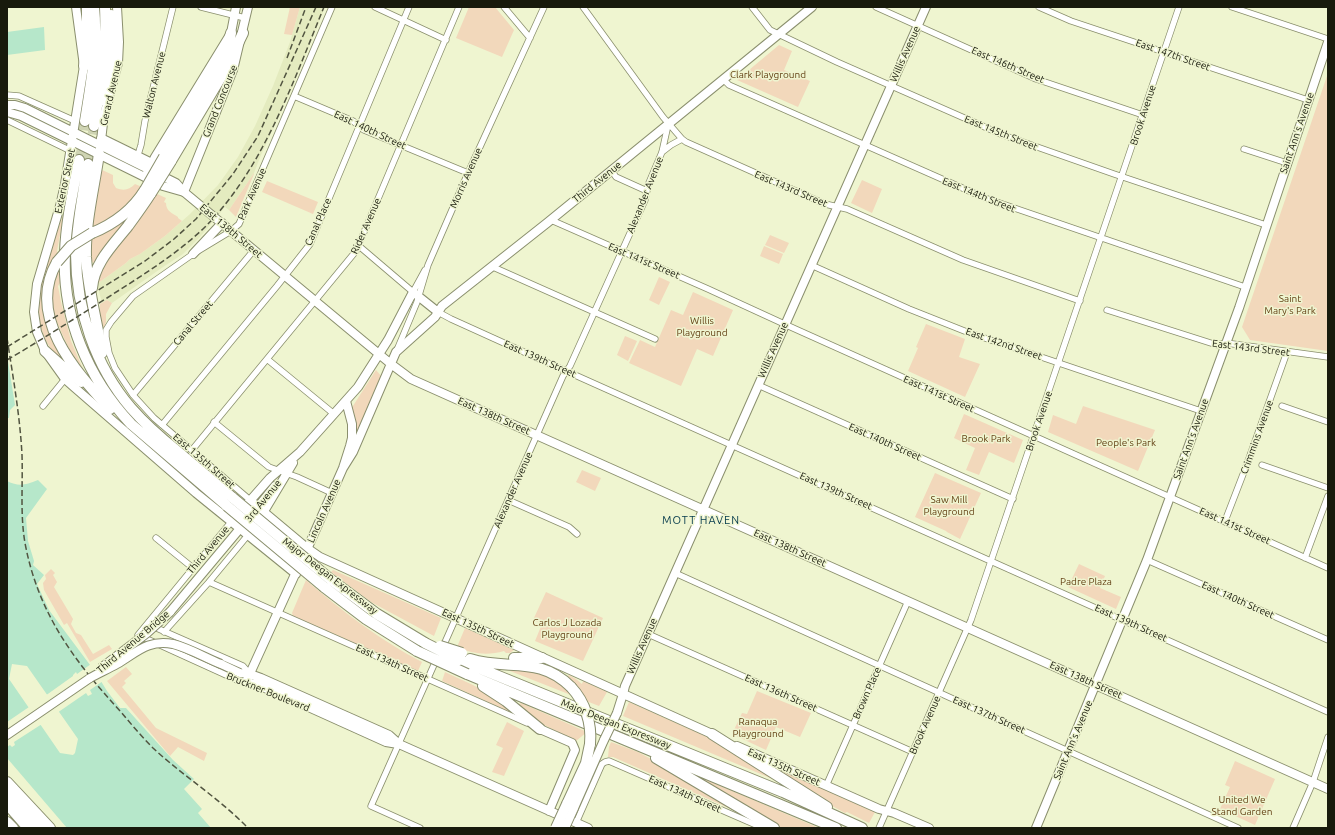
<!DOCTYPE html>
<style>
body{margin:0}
#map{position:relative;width:1335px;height:835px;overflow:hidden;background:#eff5d0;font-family:Ubuntu,sans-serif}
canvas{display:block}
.frame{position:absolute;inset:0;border:8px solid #181a0c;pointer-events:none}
</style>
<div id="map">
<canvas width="1335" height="835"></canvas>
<div class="frame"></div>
</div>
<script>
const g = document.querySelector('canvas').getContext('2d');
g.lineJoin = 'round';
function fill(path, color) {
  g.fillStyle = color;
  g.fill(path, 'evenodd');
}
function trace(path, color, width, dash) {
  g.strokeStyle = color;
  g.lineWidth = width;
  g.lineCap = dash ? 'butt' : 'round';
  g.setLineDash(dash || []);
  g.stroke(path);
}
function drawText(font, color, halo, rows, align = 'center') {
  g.font = font + ' Ubuntu,sans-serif';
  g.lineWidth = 3;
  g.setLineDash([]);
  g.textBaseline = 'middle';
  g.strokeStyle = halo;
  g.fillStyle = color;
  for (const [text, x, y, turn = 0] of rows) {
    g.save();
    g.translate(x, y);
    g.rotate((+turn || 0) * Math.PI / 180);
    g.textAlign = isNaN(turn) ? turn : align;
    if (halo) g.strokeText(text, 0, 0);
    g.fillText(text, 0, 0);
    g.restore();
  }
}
fill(new Path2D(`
 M300 7H325L293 86 261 155 254 173 229 210 225 207 200 237 183 254 163 267 112 303 107 300 102 303 97 284 126 263 130 259 140 254 165 236 190 214 218 185 238 157 255 126 273 86 290 42Z`), '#e4ebbf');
fill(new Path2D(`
 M290 7H300L292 35 284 34Z
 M469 7H495L514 30 502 57 456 38Z
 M779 45 792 51 784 70 810 81 798 107 737 80Z
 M1328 73V351L1250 340 1242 327Z
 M100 169 113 175V183L116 188C124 191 129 190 135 184L142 187 127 208 111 219 92 228Z
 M254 173V174L236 217 229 210Z
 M862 180 882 189 872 213 851 203Z
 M267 181 318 202 313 214 262 192Z
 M155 193 166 198 164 202 166 203C166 211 172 213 178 217V218L182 221 165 236 140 254 130 259 126 263 97 284 102 264Z
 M135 209 95 262 93 263 91 259V239Z
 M64 213 57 251 58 254C55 258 51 262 49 267 35 296 47 333 63 359L64 361 63 362C18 323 47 259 64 213Z
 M770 235 789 243 784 253 765 245Z
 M764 246 783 254 779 264 760 256Z
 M59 268 60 283 58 286 61 302 71 341 83 369 69 349 51 309 52 285Z
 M659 277 670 282 659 305 649 300Z
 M693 292 733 310 713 356 697 349 681 386 629 363 640 340 655 347 671 310 683 315Z
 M107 300 112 303 106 314V322L102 333 100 322V304Z
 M926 324 965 339 959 357 980 364 965 397 908 371 918 348 916 347Z
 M625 336 637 341 628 361 617 355Z
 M376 370 382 377 357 432 354 414 351 409Z
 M1083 406 1155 430 1138 471 1048 432 1053 415 1076 424Z
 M964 414 1023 440 1014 463 989 452 979 475 966 470 975 448 954 438Z
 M582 470 601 478 595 491 576 482Z
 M935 473 981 493 960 539 947 532 946 531 915 517Z
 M1079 564 1105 576 1100 588 1121 597 1116 609 1068 587Z
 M51 569 55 573 53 575 57 582 54 587 73 619 71 624 76 633 81 635 93 654 109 645 112 649 90 662 67 623 64 625 44 590 43 583 46 579 45 575Z
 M333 570 441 618 434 636 371 602 331 572Z
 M306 580C339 609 383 642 422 662L418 671 293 616 292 613Z
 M546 592 603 618 583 661 535 641 542 624 533 620Z
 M465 628 514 650 510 653H506L504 651C488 656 472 654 457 647Z
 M126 667 132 674 124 681 126 683 122 687 156 728 207 753 204 761 178 747 170 756 107 681Z
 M511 668 521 669 522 671 530 670 572 682 567 677 569 675 576 679 582 684 583 681 607 692 599 706 510 671Z
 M445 672 473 685 497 698 514 714 442 681Z
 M757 691 811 713 800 737 776 727 766 750 732 734 742 713 747 714Z
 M629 702 730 747 782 783 623 716Z
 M521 703 587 732 576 741 536 721 523 707 521 709 519 704Z
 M507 722 524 731 504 776 492 772 503 748 496 745Z
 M611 742 638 752 677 773 749 817 613 757H608L609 747Z
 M1235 761 1275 779 1255 825 1220 809 1230 787 1225 785Z
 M766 763 875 812 869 823 847 812 845 813 823 801Z
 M697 776 819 828H782L696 778Z`), '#f2d8bb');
fill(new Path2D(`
 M44 27 45 50 7 55V32Z
 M7 355 15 405 10 410 9 418H7Z
 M38 480 47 489 26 518 28 541 34 561 33 565 44 575 37 584 49 610 96 673 107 691 120 708H126L173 760 194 779 184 789 202 809 198 813 211 828H67L7 758V481C19 487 25 485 38 480ZM12 664 27 666 78 739 75 753 73 755 60 753 9 679Z`), '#b6e7ca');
fill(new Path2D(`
 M91 664 103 681 90 690 92 694 88 696 86 693 57 713 45 696 73 676V675L76 672 77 674Z
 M30 705 42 724 14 742 15 745 12 747 10 745 7 747V722L29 707Z`), '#eff5d0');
trace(new Path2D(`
 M79 160 85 121
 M88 164 94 126`), '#cfd4b3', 10, [10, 5]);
const street = new Path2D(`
 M201 7 245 18
 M375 7 446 40
 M504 7 530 38
 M583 7 663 117 682 139 686 142 825 204 847 209 963 260 1080 301
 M752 7 770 30 837 62 1003 135 1114 174 1266 225
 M876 7 1036 79 1143 115
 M1039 7 1071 21 1308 100
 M1232 7 1328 39
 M723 79 729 85 985 198 1245 287
 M7 95 19 96 75 121
 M294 96 353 121 364 130 468 173
 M7 120 71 151
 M1244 149 1287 163
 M662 152 671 145 682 139
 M137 158 141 145 145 121 173 7
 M611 170 616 177 647 191
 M551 220 708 289 793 328 1328 568
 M359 246 413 292 425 270
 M811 265 909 309 967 332 1201 411
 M493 267 655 339
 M1107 310 1217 345 1226 343 1328 357
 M438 312 451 319 557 367 1328 712
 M397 350 417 302 428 265 468 173 544 7
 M267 359 334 414
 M758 385 1013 499
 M133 395 254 250
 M43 406 65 379
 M1282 406 1328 422
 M214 422 269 467 297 477 332 493
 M162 425 277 286 310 244 409 7
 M192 450 356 251 459 7
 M1262 465 1328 488
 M250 500 154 418 133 395 115 368 109 353 106 337V330L111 322 133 296 193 254 231 231 239 224 332 7
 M508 500 569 527 577 534
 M1225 521 1247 464 1287 352
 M231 522 138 635 237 680 246 682
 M156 538 193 568
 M1305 558 1328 496
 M1147 560 1328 640
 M675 573 1238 828
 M209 582 527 723
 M152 626 243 666 250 674
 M164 632 209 582 248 535
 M648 634 913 752
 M442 649 563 376 570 366 645 200 648 185 662 152 668 125
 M826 786 908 601
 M576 823 602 764 605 762 609 761 763 828
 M420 828 371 806 437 658
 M879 828 971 620 1179 7
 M1293 828 1313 782 1328 737`);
const secondary = new Path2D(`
 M76 7 84 66 65 184 60 206 37 284 34 312 37 332 45 351 65 379 74 387 196 493 296 574
 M7 105H15L25 108 176 183 184 192 391 364 411 379 1328 789
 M7 112 21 116 163 186 184 192
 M101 138 158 166
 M100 149 104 115 118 63 119 42 117 7
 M193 254 222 223
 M343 468 353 452 396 352 435 317 442 306 547 223 812 7
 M250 500 258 507 275 486
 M241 511 270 478 300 452 358 387 388 340 413 292 438 312
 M260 518 293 463
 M305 554 343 468 350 446 352 438V424L346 401
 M247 680 297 570
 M623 694 625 686 926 7
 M737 746 879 809 894 813 929 828
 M1036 828 1147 560 1239 308 1328 42`);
const primary = new Path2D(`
 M145 177 155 157 231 33 236 7
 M184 192 233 70 248 7
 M170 612 258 507 307 548 320 557 712 734
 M221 664 240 673 250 674 261 678 389 735 399 744 588 828
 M246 682 258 685 304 705 386 742 398 744
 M617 713 623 694
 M540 729 572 743 575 750 549 811
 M7 735 90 678
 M574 808 604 740`);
const highway = new Path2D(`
 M84 66 87 45V7
 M107 103 112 52 111 15
 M85 121C91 83 98 46 94 7
 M94 126C100 86 107 47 105 7
 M99 154C94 188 85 223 86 257 88 290 97 321 102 353
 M164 157 219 66 227 50 231 33
 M79 160C73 191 66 222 65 253 62 317 87 377 131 424L227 506
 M171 161 224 72 243 33
 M88 164C83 193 77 224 76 254 76 309 95 366 131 408 145 424 161 438 177 451 196 467 215 483 233 498
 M92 233C114 224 132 211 145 190
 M57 262C26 316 74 370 110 409
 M92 288C94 263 113 245 128 226 136 215 144 204 151 193
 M45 351 64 368 81 382
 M330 579 377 614 425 643
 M324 587 366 619 417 651
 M514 658H542
 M470 659C508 671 539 655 571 687
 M459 660 783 792 862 828
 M467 674 836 828
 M483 686 506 701 540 729
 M712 734 827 807
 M656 758 774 828
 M7 782 50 828
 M7 792 38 828
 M7 804 28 828
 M567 804 586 763 590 744
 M7 822 13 828`);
trace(street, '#8a8f6d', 7);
trace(secondary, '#8a8f6d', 10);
trace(primary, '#8a8f6d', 10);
trace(highway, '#8a8f6d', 12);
trace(street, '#fff', 5.5);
trace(secondary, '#fff', 8);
trace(primary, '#fff', 8);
trace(highway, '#fff', 10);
trace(new Path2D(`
 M287 58 306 7
 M7 338C13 377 20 416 22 455 23 485 20 514 25 543 38 613 74 661 121 712 131 724 142 737 153 748 183 776 219 798 248 828
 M7 347 145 261 174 239 196 219 233 174 258 136 316 7
 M7 360C41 340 74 319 107 298 141 276 176 255 205 227 263 169 293 82 324 7`), '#515440', 1.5, [6, 3]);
const primaryBridge = new Path2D(`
 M101 668 147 633 170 612
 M90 678C99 673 108 669 117 664 136 653 148 639 173 644 189 648 206 658 221 664
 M604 740 617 713
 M565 828 574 808`);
const highwayBridge = new Path2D(`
 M145 190 164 157
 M151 193 171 161
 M57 262 71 246 92 233
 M233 498 330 579
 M227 506 324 587
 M425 643 459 660
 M440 646 462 653
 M417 651 467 674
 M571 687C585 702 592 723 590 744
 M556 828 567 804`);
trace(primaryBridge, '#8a8f6d', 10, []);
trace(highwayBridge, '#8a8f6d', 12, []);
trace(primaryBridge, '#fff', 8);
trace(highwayBridge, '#fff', 10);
drawText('10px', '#181a0c', '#eff5d0', [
 ["Willis Avenue",905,54,-66],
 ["East 147th Street",1173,55,19],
 ["East 146th Street",1008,65,23],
 ["Walton Avenue",154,85,-76],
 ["Gerard Avenue",111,93,-77],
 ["Grand Concourse",220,101,-68],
 ["Brook Avenue",1143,115,-72],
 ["East 140th Street",370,130,25],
 ["East 145th Street",1001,133,22],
 ["Saint Ann's Avenue",1297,133,-71],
 ["Morris Avenue",466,178,-66],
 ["Exterior Street",65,181,-78],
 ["Third Avenue",597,182,-39],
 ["East 143rd Street",791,189,23],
 ["Park Avenue",252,194,-66],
 ["Alexander Avenue",645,195,-68],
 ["East 144th Street",979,195,22],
 ["Canal Place",318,222,-66],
 ["Rider Avenue",366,226,-66],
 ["East 138th Street",231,231,40],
 ["East 141st Street",644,261,23],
 ["Canal Street",193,323,-50],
 ["East 142nd Street",1004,344,19],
 ["East 143rd Street",1251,348,7],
 ["Willis Avenue",773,350,-66],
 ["East 139th Street",540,359,24],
 ["East 141st Street",939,394,24],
 ["East 138th Street",494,416,24],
 ["Brook Avenue",1039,421,-71],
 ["Crimmins Avenue",1257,437,-70],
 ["Saint Ann's Avenue",1191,439,-70],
 ["East 140th Street",885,442,24],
 ["East 135th Street",204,461,41],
 ["Alexander Avenue",513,490,-66],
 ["East 139th Street",836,491,24],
 ["3rd Avenue",263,501,-51],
 ["Lincoln Avenue",324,511,-66],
 ["East 141st Street",1235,526,24],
 ["East 138th Street",790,548,24],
 ["Third Avenue",208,550,-50],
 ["Major Deegan Expressway",330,576,38],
 ["East 140th Street",1238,600,24],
 ["East 139th Street",1131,623,24],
 ["East 135th Street",478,628,25],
 ["Third Avenue Bridge",133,642,-40],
 ["Willis Avenue",642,646,-66],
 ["East 134th Street",392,663,24],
 ["East 138th Street",1086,680,24],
 ["Bruckner Boulevard",268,692,22],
 ["East 136th Street",781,693,24],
 ["Brown Place",867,693,-66],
 ["East 137th Street",989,715,24],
 ["Major Deegan Expressway",616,724,22],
 ["Brook Avenue",925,725,-66],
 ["Saint Ann's Avenue",1073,740,-67],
 ["East 135th Street",784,767,24],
 ["East 134th Street",685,794,24]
]);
drawText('10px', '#644216', '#eff5d0', [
 ["Clark Playground",768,75],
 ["Saint",1290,299],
 ["Mary's Park",1290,311],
 ["Willis",702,321],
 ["Playground",702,333],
 ["Brook Park",986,439],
 ["People's Park",1126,443],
 ["Saw Mill",949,500],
 ["Playground",949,512],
 ["Padre Plaza",1086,582],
 ["Carlos J Lozada",567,623],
 ["Playground",567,635],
 ["Ranaqua",758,722],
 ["Playground",758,734],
 ["United We",1242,800],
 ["Stand Garden",1242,812]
]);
g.letterSpacing = '1px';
drawText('11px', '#02384a', '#eff5d0', [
 ["MOTT HAVEN",701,520]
]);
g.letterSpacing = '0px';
</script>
